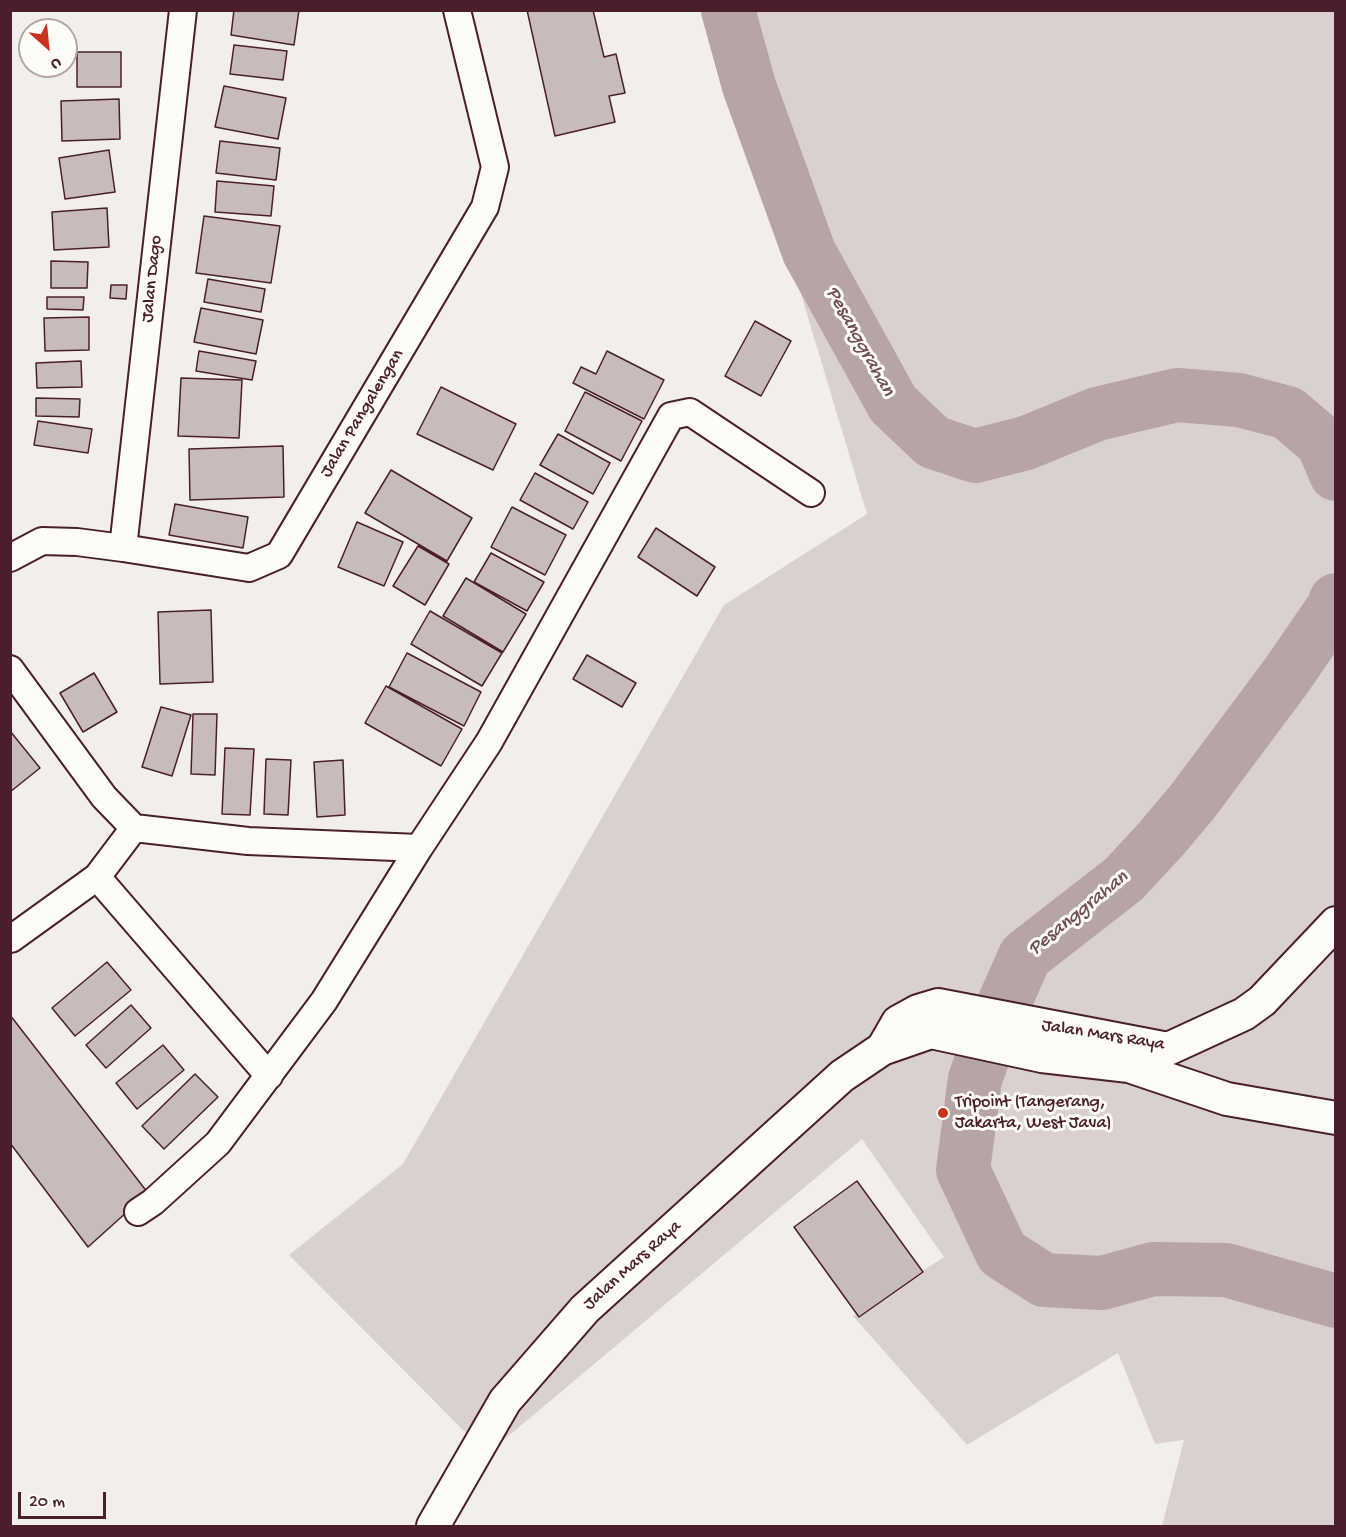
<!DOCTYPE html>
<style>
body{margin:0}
#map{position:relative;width:1346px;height:1537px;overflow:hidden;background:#f2efeb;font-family:"Gochi Hand",sans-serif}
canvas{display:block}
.frame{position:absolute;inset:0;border:12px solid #4a1f2b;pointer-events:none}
.north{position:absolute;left:18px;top:18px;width:60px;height:60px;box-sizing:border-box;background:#fdfcf7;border:2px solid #b5a4a5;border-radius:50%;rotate:153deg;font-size:16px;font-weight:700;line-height:24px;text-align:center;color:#4a1f2b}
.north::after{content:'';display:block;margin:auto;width:21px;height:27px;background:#c8321e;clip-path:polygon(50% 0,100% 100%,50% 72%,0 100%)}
.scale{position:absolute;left:18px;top:1492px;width:88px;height:27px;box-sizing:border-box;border:3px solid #4a1f2b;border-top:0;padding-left:8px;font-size:18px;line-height:21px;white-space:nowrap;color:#4a1f2b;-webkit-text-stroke:4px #fdfcf7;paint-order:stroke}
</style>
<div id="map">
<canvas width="1346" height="1537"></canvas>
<div class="frame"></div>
<div class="north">U</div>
<div class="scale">20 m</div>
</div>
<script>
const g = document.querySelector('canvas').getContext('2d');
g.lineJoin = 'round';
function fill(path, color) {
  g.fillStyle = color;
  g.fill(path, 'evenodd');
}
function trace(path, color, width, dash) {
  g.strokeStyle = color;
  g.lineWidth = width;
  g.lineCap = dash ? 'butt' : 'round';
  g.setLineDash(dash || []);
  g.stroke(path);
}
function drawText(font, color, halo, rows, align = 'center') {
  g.font = font + ' "Gochi Hand",sans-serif';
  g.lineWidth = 6;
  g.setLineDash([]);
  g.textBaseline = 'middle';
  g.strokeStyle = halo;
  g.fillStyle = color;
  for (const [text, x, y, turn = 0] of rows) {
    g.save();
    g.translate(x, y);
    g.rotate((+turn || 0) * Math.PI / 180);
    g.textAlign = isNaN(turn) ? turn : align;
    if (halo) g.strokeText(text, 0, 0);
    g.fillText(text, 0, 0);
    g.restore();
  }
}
fill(new Path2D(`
 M716 11H1335V1526H1162L1184 1440 1155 1444 1118 1353 967 1445 853 1316 944 1257 862 1139 487 1454 289 1255 403 1164 724 605 867 514Z`), '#d9d0cf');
trace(new Path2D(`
 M728 10 749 86 809 252 893 404 933 442 975 456 1026 443 1097 414 1177 395 1239 400 1288 413 1323 443 1336 474
 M1336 600 1333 608 1287 675 1193 801 1161 839 1124 879 1025 956 995 1024 975 1079 963 1170 1002 1253 1044 1280 1102 1283 1153 1269 1226 1270 1336 1301`), '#b7a5a6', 54);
const building = new Path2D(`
 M234 10H299L294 45 231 35Z
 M527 10H593L604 57 616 54 625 93 609 96 615 122 555 136Z
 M234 45 287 51 283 80 230 74Z
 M77 52H121V87H77Z
 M224 86 286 98 278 139 215 127Z
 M119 99 120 139 62 141 61 101Z
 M220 141 280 148 276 180 216 173Z
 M109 150 115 192 65 199 59 158Z
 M217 181 274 186 271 216 215 212Z
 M107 208 109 247 54 250 52 212Z
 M204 216 280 226 271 283 196 273Z
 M51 261 88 262 87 288H51Z
 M208 279 265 289 261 312 204 302Z
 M111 285H127L126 299 110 298Z
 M47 297H84L83 310 47 309Z
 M201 308 263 320 256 354 194 342Z
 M89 317V350L45 351 44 318Z
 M755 321 791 341 761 396 725 376Z
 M199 351 256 361 252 380 196 371Z
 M607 351 664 380 644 419 573 383 581 367 596 374Z
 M81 361 82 387 37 388 36 363Z
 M181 378 242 380 239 438 178 436Z
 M441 387 516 424 493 470 417 434Z
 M585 392 642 421 621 461 565 431Z
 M36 398 80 399 79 417 36 416Z
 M38 421 92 429 88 453 34 445Z
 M558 434 610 463 593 494 540 465Z
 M283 446 284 497 190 500 189 449Z
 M391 470 472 518 447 561 365 513Z
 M535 473 588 502 573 529 520 500Z
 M175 504 248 517 243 548 169 535Z
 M512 507 566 535 545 575 491 547Z
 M357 522 403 542 384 586 338 567Z
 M656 528 715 567 697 596 638 557Z
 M418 546 449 564 425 605 393 586Z
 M491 553 544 582 527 611 474 582Z
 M466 578 526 614 503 652 443 616Z
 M211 610 213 682 160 684 158 612Z
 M430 611 502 653 482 686 411 644Z
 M407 653 481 692 464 726 389 687Z
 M587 655 636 683 622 707 573 679Z
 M94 673 117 712 83 732 60 693Z
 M386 686 462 729 441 766 365 723Z
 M161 707 191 715 172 776 142 767Z
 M193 714H217L215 775 191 774Z
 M10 731 40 768 10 792Z
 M225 748 254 749 250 815 222 814Z
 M266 759 291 760 288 815 264 814Z
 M343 760 345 815 317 817 314 762Z
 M107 962 131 990 75 1036 52 1008Z
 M131 1005 151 1028 106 1068 86 1045Z
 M10 1015 148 1193 88 1247 10 1143Z
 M163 1045 184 1070 137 1109 116 1083Z
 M195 1074 218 1097 164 1149 142 1126Z
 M857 1181 923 1272 859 1317 794 1227Z`);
fill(building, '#c8bbbb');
trace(building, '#4a1f2b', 1.5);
const minor = new Path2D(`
 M123 548 183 10
 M10 558 42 541 77 542 123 548 249 568 279 555 485 207 495 167 457 10
 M10 669 104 797 134 828 248 841 419 848 489 742 671 416 690 412 811 493
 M97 877 269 1076
 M11 939 97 877 134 828
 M138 1212 153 1202 218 1143 324 1001 419 848`);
const tertiary = new Path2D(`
 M883 1048 898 1022 918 1011 938 1005 1168 1049 1244 1014 1262 1001 1336 923
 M433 1526 505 1401 585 1309 842 1076 882 1049 931 1032 1042 1056 1129 1066 1227 1099 1336 1118`);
trace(minor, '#4a1f2b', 30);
trace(tertiary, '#4a1f2b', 36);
trace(minor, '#fdfcf7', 26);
trace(tertiary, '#fdfcf7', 32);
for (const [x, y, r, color] of [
 [943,1113,6,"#c8321e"]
]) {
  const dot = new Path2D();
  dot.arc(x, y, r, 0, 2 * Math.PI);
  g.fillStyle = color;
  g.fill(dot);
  trace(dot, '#fdfcf7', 2);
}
drawText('18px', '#4a1f2b', '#fdfcf7', [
 ["Jalan Dago",153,279,-84],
 ["Jalan Pangalengan",363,414,-59],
 ["Jalan Mars Raya",1103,1036,9],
 ["Jalan Mars Raya",633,1266,-42]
]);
drawText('18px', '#4a1f2b', '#fdfcf7', [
 ["Tripoint (Tangerang,",955,1103],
 ["Jakarta, West Java)",955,1124]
], 'left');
drawText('italic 20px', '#704e56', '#fdfcf7', [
 ["Pesanggrahan",859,342,61],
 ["Pesanggrahan",1079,914,-39]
]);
</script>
